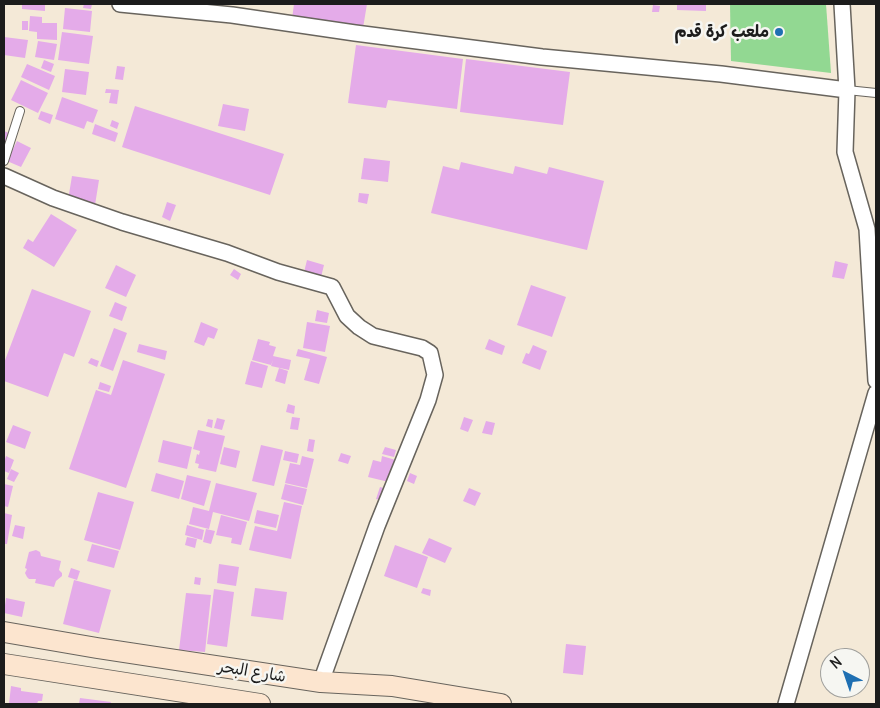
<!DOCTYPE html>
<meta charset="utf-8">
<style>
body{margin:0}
#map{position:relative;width:880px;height:708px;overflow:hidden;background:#f4e9d7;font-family:Delius,sans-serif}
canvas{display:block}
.frame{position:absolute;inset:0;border:5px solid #1c1c1c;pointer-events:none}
.north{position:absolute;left:820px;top:648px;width:50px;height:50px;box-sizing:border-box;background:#f6f6f2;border:1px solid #9f9f9c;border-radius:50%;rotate:319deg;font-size:14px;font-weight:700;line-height:20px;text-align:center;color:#1c1c1c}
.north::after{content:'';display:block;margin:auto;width:18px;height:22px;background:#1f6fb2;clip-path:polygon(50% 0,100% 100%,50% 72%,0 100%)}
</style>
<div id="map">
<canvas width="880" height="708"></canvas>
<div class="frame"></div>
<div class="north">N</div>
</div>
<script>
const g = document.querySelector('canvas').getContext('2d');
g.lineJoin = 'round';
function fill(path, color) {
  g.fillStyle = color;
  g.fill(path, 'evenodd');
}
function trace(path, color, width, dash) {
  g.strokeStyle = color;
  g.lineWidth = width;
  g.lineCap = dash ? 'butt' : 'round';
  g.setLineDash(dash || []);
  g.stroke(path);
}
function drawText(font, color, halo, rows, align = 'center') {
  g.font = font + ' Delius,"Playpen Sans Arabic",sans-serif';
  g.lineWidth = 5;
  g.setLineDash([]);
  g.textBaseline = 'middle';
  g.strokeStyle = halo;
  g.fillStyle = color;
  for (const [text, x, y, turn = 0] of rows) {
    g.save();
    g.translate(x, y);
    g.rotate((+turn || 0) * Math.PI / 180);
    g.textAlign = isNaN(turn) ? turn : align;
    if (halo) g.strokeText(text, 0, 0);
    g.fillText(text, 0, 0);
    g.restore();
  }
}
fill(new Path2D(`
 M730 4H826L831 73 731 61Z`), '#92d892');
fill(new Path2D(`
 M22 4H45V11L22 9Z
 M84 4H92L91 9 83 8Z
 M294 4H367L363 28 292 19Z
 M677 4H706V11L677 10Z
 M653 5 660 6 659 12H652Z
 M65 8 92 11 90 32 63 29Z
 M30 16 42 17V23H57V40L37 39V32L29 31Z
 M22 21H28V30H22Z
 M62 32 93 36 89 64 58 60Z
 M4 37 28 40 25 58 4 55Z
 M38 41 57 44 54 60 35 57Z
 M356 45 463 59 457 109 388 100 386 108 348 103Z
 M466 59 570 72 563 125 460 112Z
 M44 60 54 64 51 72 41 68Z
 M27 64 55 76 49 90 21 77Z
 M117 66 125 67 123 80 115 79Z
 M65 69 89 72 86 95 62 92Z
 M21 80 48 93 38 113 11 100Z
 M106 89 119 90 117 104 109 103 111 93H105Z
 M62 97 98 110 93 123 87 121 84 129 55 119Z
 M223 104 249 109 245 131 218 126Z
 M135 106 284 154 270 195 122 147Z
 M41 111 53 115 50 124 38 119Z
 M112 120 119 123 117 129 110 126Z
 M95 124 118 133 115 142 92 134Z
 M4 131 9 133 4 147Z
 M17 141 31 148 21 167 7 161Z
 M364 158 390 161 388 182 361 179Z
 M461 162 513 174 515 166 547 174 549 167 604 181 587 250 431 213 443 166 459 170Z
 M72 176 99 180 95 205 68 200Z
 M359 193 369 194 367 204 358 202Z
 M167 202 176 205 170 221 162 217Z
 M51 214 77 230 54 267 23 248 28 239 33 242Z
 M307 260 324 265 321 277 304 272Z
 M835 261 848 264 844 279 832 277Z
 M116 265 136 275 126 297 105 288Z
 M234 269 241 274 238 280 230 275Z
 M531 285 566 297 552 337 517 325Z
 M32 289 91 311 74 357 64 353 48 397 4 381V363Z
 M115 302 127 307 122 321 109 316Z
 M317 310 329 313 327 323 315 321Z
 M201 322 218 329 214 339 208 337 204 346 194 342Z
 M307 322 330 326 325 352 303 348Z
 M114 328 127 333 113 371 100 366Z
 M258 339 270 342 269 345 276 347 273 356 291 360 289 370 271 366 273 360 271 365 252 360Z
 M489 339 505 346 502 355 485 349Z
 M139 344 167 351 165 360 137 352Z
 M533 345 547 351 540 370 522 363 526 353 529 354Z
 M298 349 327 357 319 384 304 380 310 359 296 356Z
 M91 358 99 361 97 367 88 363Z
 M123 360 165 374 126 488 69 469 96 390 111 395Z
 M251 361 268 366 262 388 245 384Z
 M279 368 288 371 285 384 275 381Z
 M100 382 111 386 109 392 98 389Z
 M288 404 295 406 294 414 286 412Z
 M292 417 300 418 298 430 290 429Z
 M464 417 473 420 468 432 460 429Z
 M217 418 225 420 222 430 214 428Z
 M208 419 213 420 212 428 206 426Z
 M486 421 495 423 492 435 482 433Z
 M13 425 31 432 25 449 6 442Z
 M198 430 225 436 216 472 198 468 199 464 195 463 197 454 199 455 200 451 193 449Z
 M309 439 315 440 313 452 307 451Z
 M163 440 192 447 187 469 158 462Z
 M261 445 283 450 274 486 252 481Z
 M224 447 240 451 236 468 220 464Z
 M385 447 396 450 394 457 382 454Z
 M285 451 299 454 297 463 283 460Z
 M341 453 351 456 348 464 338 461Z
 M6 456 14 460 9 473 4 471V462Z
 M302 456 314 459 307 488 285 483 290 463 300 465Z
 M382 456 399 461 393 483 368 477 373 460 381 462Z
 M11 469 19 473 14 482 7 479Z
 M156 473 184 481 179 499 151 491Z
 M410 473 417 476 414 484 407 481Z
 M187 475 211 481 204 506 181 499Z
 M216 483 257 493 249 521 213 512 209 529 189 524 193 507 209 511Z
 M4 484 13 486 8 507 4 506Z
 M285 484 307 489 303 505 281 499Z
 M380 487 387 489 383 501 376 499Z
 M469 488 481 493 475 506 463 501Z
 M98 492 134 502 120 550 84 540Z
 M284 502 302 506 291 559 249 550 255 526 277 531Z
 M257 510 279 515 276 528 254 523Z
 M4 513 12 515 7 544H4Z
 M221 515 247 522 241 545 231 543 232 538 216 535Z
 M15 525 25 527 23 539 12 536Z
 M187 525 204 530 202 540 185 535Z
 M206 529 215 531 211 544 203 542Z
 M187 537 197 539 195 548 185 545Z
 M429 538 452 548 445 563 422 553Z
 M92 544 119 551 114 568 87 561Z
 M395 545 428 557 417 588 384 576Z
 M36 550 40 552 41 556 61 561 59 570 62 573V576L56 581 54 587 35 583 36 579H29L27 577 25 573 27 569 25 568 29 552Z
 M219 564 239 567 236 586 217 583Z
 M71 568 80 571 77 580 68 577Z
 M195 577 201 578 200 585 194 584Z
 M74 580 111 590 99 633 63 624Z
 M255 588 287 592 283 620 251 616Z
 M423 588 431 590 430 596 421 593Z
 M214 589 234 592 227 647 207 644Z
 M186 593 211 595 205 652 179 650Z
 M6 598 25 602 22 617 4 613Z
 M566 644 586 646 583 675 563 673Z
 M11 686 21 688V691L43 694 42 701H38L37 704H9Z
 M80 698 111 702 110 704H79Z`), '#e4abe9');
const service = new Path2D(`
 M847 90 876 93
 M4 161 20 111`);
const minor = new Path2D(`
 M120 4 232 15 355 33 542 57 721 74 847 90
 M842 4 847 90 845 152 867 229 876 381
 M4 176 53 198 122 222 227 253 278 272 332 287 347 316 359 327 373 336 422 348 430 353 435 375 428 400 377 526 321 682
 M786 704 876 393`);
const secondary = new Path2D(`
 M4 632 97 648 321 682 392 686 501 704
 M4 664 260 704`);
trace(service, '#68645d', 10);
trace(minor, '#68645d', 18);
trace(secondary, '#68645d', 22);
trace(service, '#fff', 8);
trace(minor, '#fff', 15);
trace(secondary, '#fce5cf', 20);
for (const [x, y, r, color] of [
 [779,32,5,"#1f6fb2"]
]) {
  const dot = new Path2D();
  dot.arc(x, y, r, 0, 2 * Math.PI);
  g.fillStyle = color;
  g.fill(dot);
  trace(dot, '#f6f6f2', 2);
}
drawText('bold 16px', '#1c1c1c', '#f6f6f2', [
 ["ملعب كرة قدم",769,32]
], 'right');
drawText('16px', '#1c1c1c', '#f6f6f2', [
 ["شارع البحر",252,672,9]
]);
</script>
